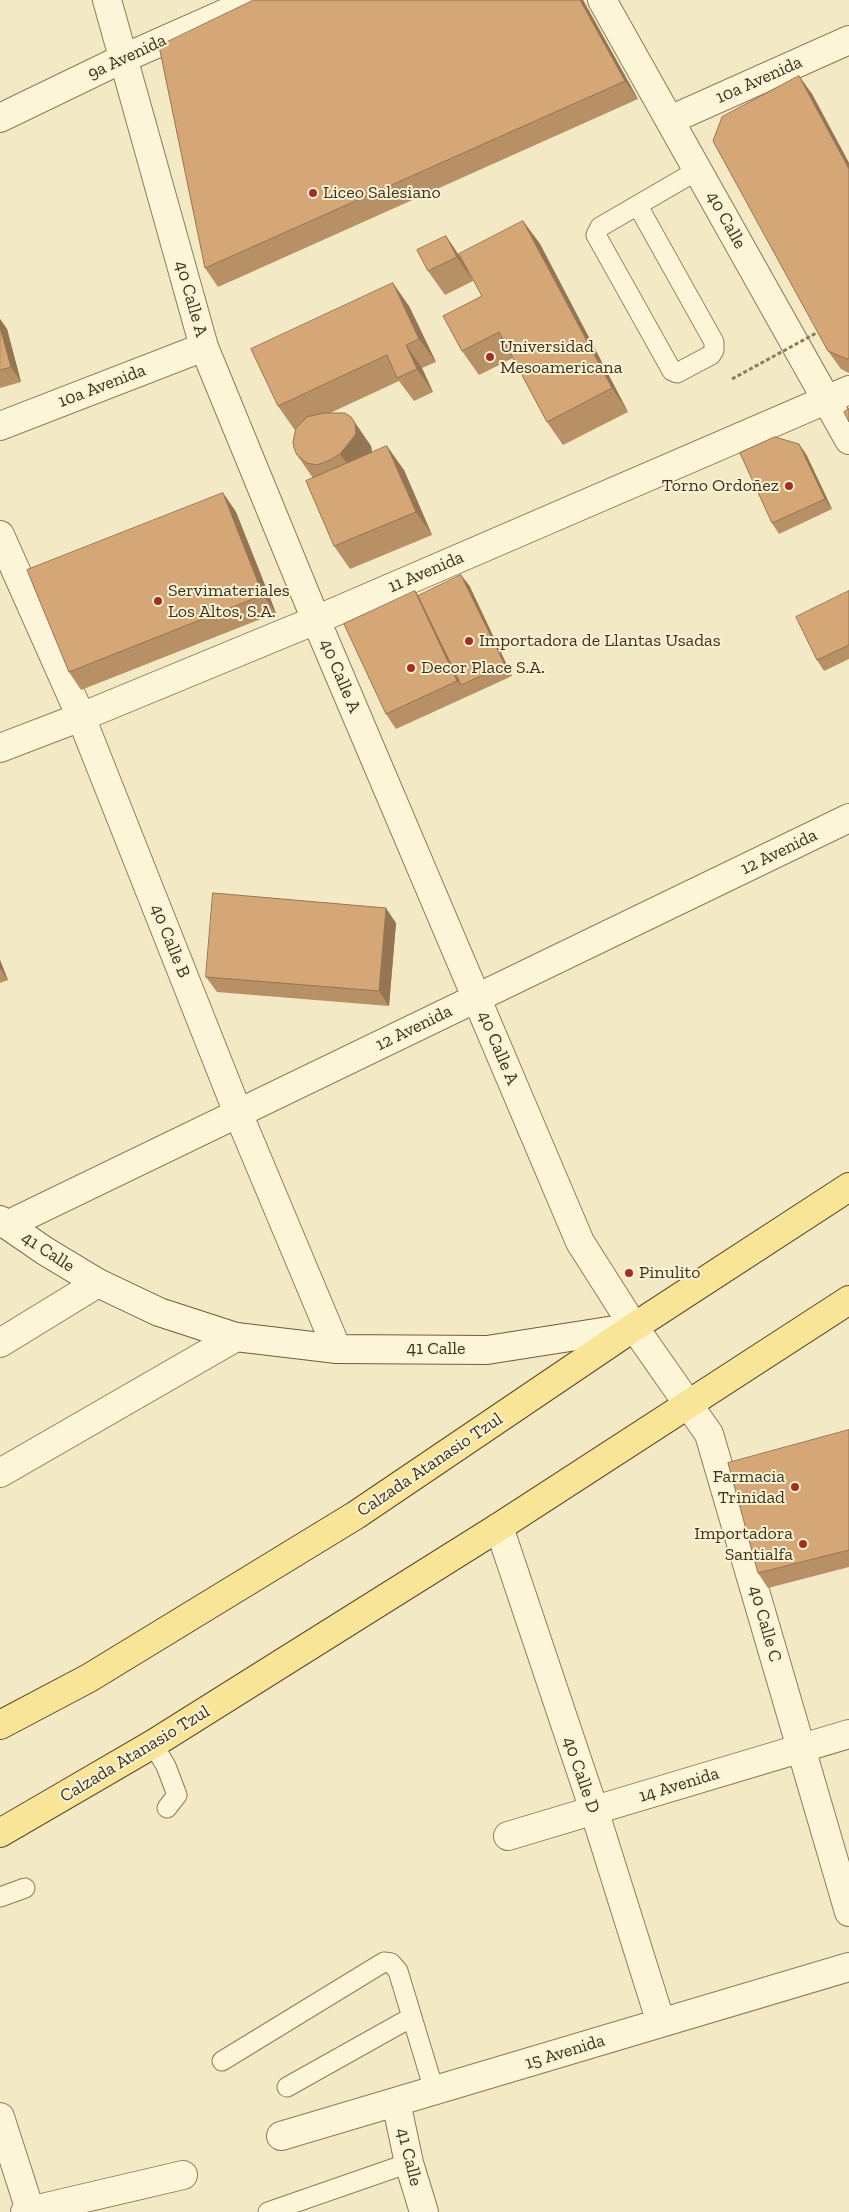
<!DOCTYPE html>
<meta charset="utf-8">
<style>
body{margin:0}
canvas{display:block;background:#f3e9c4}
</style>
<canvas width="849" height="2212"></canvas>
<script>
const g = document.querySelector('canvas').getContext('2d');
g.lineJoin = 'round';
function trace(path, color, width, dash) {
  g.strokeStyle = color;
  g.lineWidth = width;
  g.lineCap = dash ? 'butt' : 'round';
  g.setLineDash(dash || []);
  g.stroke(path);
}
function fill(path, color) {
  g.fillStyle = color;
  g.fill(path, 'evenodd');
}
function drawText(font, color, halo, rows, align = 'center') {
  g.font = font + ' "Zilla Slab",serif';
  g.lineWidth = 4;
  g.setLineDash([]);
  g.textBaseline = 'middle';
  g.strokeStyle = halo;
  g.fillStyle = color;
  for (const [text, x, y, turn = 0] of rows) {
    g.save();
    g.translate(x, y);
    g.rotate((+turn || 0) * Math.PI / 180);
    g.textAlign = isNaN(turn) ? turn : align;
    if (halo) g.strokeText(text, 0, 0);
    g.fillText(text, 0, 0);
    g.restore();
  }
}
const lane = new Path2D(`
 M638 206 714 342V350L711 355 677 373 672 371 596 235 600 227 698 170
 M153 1744 166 1766 177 1795 167 1808
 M0 1897 25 1888
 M222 2061 384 1962 391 1963 398 1971 434 2090
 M287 2087 412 2017
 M268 2212 409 2163`);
const street = new Path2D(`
 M107 0 204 347 316 620 580 1242 634 1327 709 1434 849 1912
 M602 0 849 440
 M0 118 122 59 255 0
 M670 120 849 40
 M0 426 204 347
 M0 535 81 717 238 1113 337 1349
 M0 748 81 717 316 620 849 390
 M7 1225 849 818
 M0 1343 98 1283
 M0 1473 236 1337
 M499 1527 594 1810 661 2023
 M508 1836 849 1734
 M396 2102 409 2163 424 2212
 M0 2117 30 2210
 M281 2136 849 1967
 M25 2212 183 2175`);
const secondary = new Path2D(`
 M0 1220 45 1251 98 1283 159 1312 236 1337 337 1349 487 1350 634 1327`);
const primary = new Path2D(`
 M0 1725 89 1678 356 1515 634 1327 849 1187
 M0 1833 153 1744 499 1527 849 1300`);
trace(lane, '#907b58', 21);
trace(street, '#907b58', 30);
trace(secondary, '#725c3b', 30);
trace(primary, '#5d482c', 30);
trace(lane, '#fcf5d8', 19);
trace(street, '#fcf5d8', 28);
trace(secondary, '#fcf5d8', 28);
trace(primary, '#f9e598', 28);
trace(new Path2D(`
 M732 379 820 331`), '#907b58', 3, [4, 2.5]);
fill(new Path2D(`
 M583 0 638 99 218 287 205 268Z
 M799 76 812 94 849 163V373L841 369 828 351Z
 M523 221 540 244 628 412 563 445 547 422 513 358 479 375 462 351 482 296Z
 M446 236 462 260 473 281 445 295 428 271Z
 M409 306 436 362 422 368 433 392 414 401 399 381 330 413 351 417 371 446 372 453 404 470 432 535 350 569 334 546 313 478 297 455 295 429H294L278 406Z
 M0 319 7 329 21 382 0 388Z
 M806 454 832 509 779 534 772 523Z
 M223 493 236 512 276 613 81 690 69 672Z
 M469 585 512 676 396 729 386 714 415 591 418 596Z
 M849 591V659L824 671 817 660Z
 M396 923 389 1006 217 992 206 977Z
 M0 960 8 980 0 983Z
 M849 1430V1567L768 1588 758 1573Z`), '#b79065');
fill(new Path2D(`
 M580 0H583L638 99 625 81Z
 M799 76 812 94 849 163V169Z
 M523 221 540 244 628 412 612 388Z
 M446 236 462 260 473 281 457 257Z
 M393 283 409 306 436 362 419 339Z
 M0 319 7 329 21 382 11 367 0 327Z
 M406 345 422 368 433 392 417 369Z
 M351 417 371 446 373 458 357 477 340 454Z
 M799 444 806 454 832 509 825 499Z
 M387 446 404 470 432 535 416 512Z
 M223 493 236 512 276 613 263 595Z
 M461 575 469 585 512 676 505 665Z
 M415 591 425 606 461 685 457 681Z
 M386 908 396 923 389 1006 379 991Z
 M0 960 8 980 0 968Z`), '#957553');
const building = new Path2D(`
 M254 0H580L625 81 205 268 159 46Z
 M799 76 849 169V358L847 359 828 351 713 141 722 117Z
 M523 221 612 388 547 422 499 332 462 351 443 316 482 296 459 254Z
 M446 236 457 257 428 271 417 250Z
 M393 283 419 339 406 345 417 369 397 378 387 355 278 406 251 349Z
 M0 327 11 367 0 370Z
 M849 409V422L844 412Z
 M325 413H345L351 417 355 423 356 434 340 454 330 460 317 465 307 463 297 455 294 448 293 442 296 428 307 417Z
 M775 437 799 444 825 499 772 523 740 453Z
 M387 446 416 512 334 546 306 481Z
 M223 493 263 595 69 672 27 570Z
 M461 575 505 665 461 685 418 596Z
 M415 591 457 681 386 714 344 624Z
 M849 591V645L817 660 796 617Z
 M213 893 386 908 379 991 206 977Z
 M849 1430V1550L758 1573 728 1463Z`);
fill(building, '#d5a776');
trace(building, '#957553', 1);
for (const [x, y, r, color] of [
 [313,193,5,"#a62d21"],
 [490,357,5,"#a62d21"],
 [789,486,5,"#a62d21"],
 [158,601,5,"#a62d21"],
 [469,641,5,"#a62d21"],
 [411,668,5,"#a62d21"],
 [629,1273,5,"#a62d21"],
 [795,1487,5,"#a62d21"],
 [803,1544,5,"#a62d21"]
]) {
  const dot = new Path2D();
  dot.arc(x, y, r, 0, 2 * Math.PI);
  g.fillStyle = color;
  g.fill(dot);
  trace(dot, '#f9f2d4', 2);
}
drawText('18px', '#3e311d', '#f9f2d4', [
 ["9a Avenida",127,57,-25],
 ["10a Avenida",759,80,-24],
 ["40 Calle",726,220,61],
 ["40 Calle A",191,299,74],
 ["10a Avenida",102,386,-21],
 ["11 Avenida",426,572,-23],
 ["40 Calle A",340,676,67],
 ["12 Avenida",779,852,-26],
 ["40 Calle B",170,941,68],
 ["12 Avenida",414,1028,-26],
 ["40 Calle A",498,1048,67],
 ["41 Calle",48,1252,33],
 ["41 Calle",436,1349],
 ["Calzada Atanasio Tzul",430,1465,-34],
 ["40 Calle C",765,1624,74],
 ["Calzada Atanasio Tzul",135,1754,-31],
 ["40 Calle D",581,1775,71],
 ["14 Avenida",679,1785,-17],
 ["15 Avenida",565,2052,-17],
 ["41 Calle",409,2157,76]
]);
drawText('18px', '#3e311d', '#f9f2d4', [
 ["Liceo Salesiano",323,193],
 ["Universidad",500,347],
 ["Mesoamericana",500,368],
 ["Torno Ordoñez",779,486,"right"],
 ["Servimateriales",168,591],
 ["Los Altos, S.A.",168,612],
 ["Importadora de Llantas Usadas",479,641],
 ["Decor Place S.A.",421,668],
 ["Pinulito",639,1273],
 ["Farmacia",785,1477,"right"],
 ["Trinidad",785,1498,"right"],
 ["Importadora",793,1534,"right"],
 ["Santialfa",793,1555,"right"]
], 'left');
</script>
